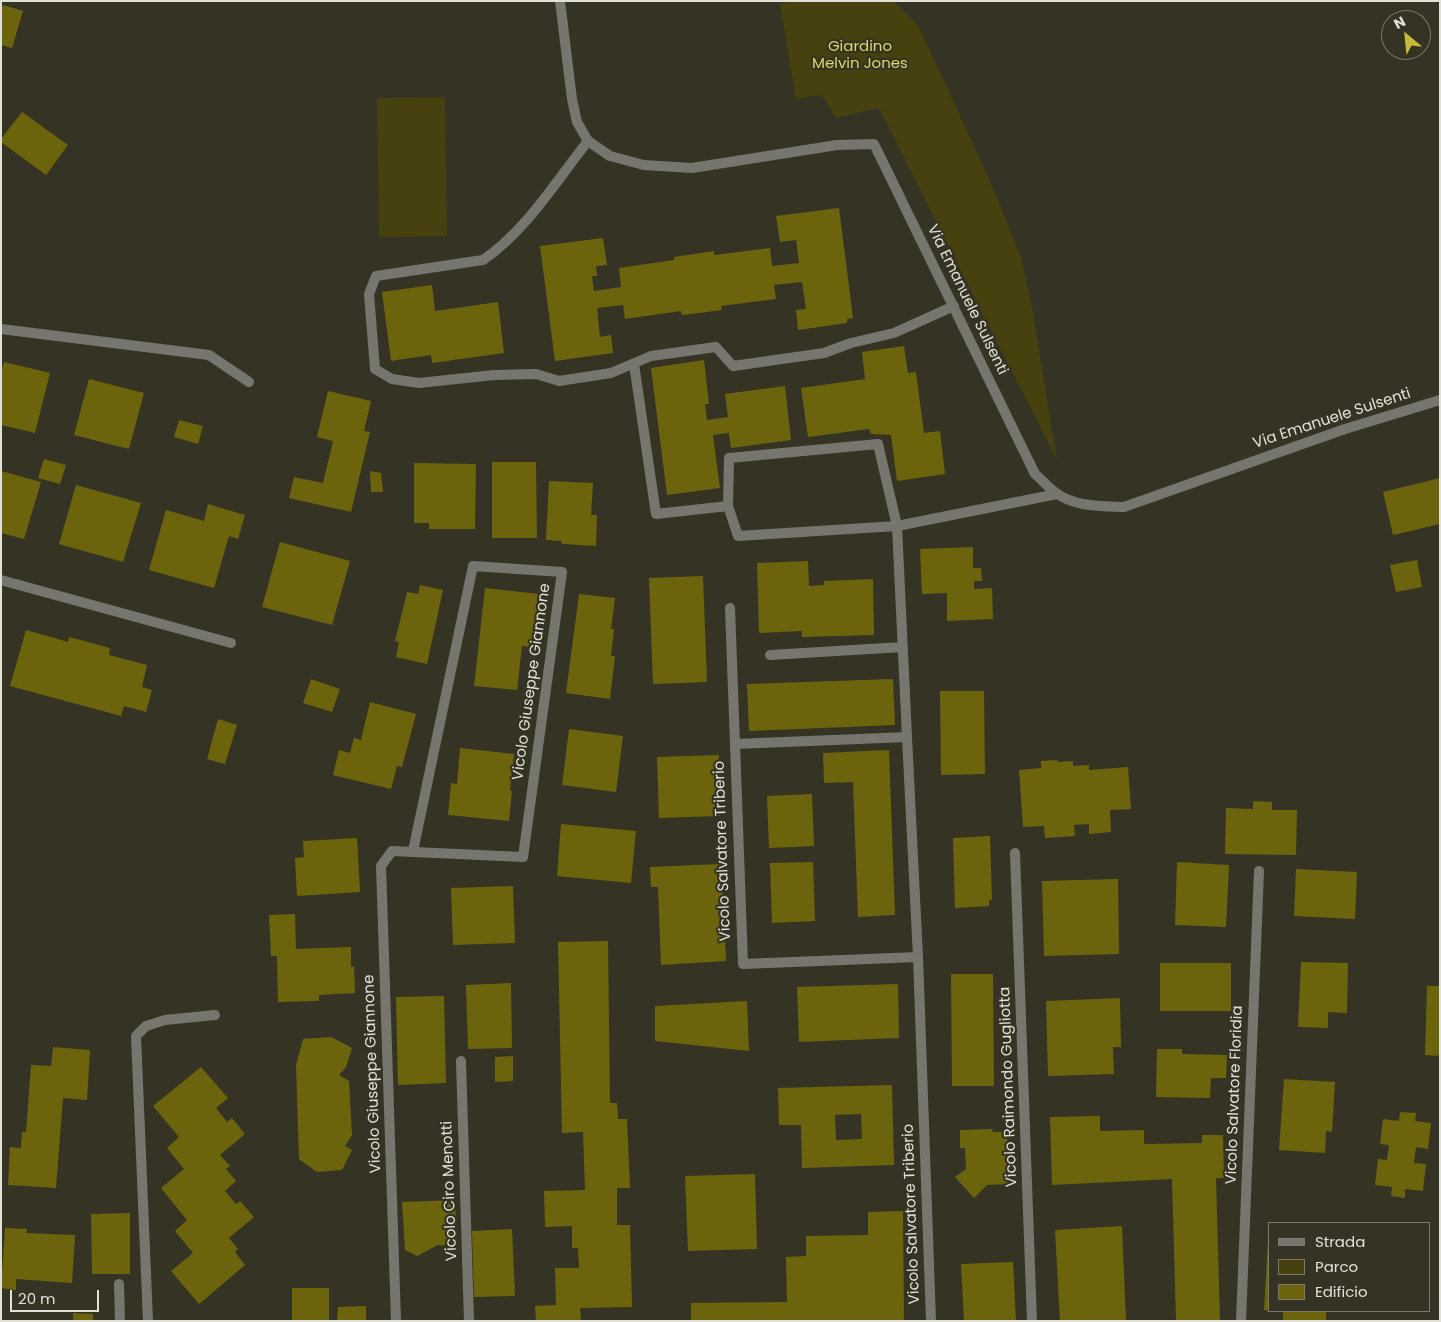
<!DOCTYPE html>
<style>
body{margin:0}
#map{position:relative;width:1441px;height:1322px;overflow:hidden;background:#353424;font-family:Poppins,sans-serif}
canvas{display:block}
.frame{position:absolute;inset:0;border:2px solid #e2e1d8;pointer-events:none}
.legend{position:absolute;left:1268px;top:1222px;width:162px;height:90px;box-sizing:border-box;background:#353424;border:1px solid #7a796c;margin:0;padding:6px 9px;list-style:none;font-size:15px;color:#e2e1d8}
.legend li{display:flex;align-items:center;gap:10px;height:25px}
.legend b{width:25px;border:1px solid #7a796c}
.north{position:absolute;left:1381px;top:10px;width:50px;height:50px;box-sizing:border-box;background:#353424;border:1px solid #7a796c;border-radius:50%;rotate:332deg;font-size:14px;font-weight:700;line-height:20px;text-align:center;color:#e2e1d8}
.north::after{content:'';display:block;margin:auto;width:18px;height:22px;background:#c8bb3b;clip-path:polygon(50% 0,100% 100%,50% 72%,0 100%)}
.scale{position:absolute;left:10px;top:1290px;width:89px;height:22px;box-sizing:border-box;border:2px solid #e2e1d8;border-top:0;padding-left:6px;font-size:15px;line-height:18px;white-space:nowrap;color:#e2e1d8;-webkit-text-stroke:4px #353424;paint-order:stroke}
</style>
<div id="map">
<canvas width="1441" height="1322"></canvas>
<div class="frame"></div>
<ul class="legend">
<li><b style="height:6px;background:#77766e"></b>Strada</li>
<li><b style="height:14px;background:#46410f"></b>Parco</li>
<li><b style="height:14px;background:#6c640d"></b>Edificio</li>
</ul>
<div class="north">N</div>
<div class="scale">20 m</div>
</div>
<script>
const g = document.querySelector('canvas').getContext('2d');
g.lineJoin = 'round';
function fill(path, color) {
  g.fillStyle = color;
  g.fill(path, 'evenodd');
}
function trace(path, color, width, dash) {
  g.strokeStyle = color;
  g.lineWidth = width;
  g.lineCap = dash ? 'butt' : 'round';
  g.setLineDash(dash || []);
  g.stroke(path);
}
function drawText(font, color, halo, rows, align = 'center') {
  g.font = font + ' Poppins,sans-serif';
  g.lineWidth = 4.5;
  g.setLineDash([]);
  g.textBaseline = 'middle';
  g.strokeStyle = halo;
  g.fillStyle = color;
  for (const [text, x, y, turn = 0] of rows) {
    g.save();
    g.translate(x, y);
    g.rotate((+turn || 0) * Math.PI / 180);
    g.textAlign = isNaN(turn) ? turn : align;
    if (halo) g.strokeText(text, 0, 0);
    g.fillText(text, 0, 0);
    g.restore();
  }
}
fill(new Path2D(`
 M796 1H894L919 27 987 174 1021 257 1032 307 1057 461 879 108 836 118 822 95 796 99 780 3Z
 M445 97 447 236 379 237 377 98Z`), '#46410f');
fill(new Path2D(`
 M3 5 23 11 12 48 1 45V12Z
 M22 112 68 145 46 175 1 142V139Z
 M839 208 853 318 847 319V323L798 330 796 310 806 309 802 282 774 285 776 299 721 306 722 310 682 315 681 311 625 319 623 305 597 308 600 337 611 335 613 353 555 361 540 246 603 238 607 265 596 266 597 276H592L594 291 621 287 619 268 674 260V257L714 251V255L770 248 772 266 799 263 796 240 780 242 776 216Z
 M432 285 435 311 498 302 504 353 432 363 431 355 391 361 382 292Z
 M904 346 908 373 916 372 924 433 940 431 945 474 897 481 891 435 871 434 869 429 808 437 801 388 865 379 862 352Z
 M704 360 709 404H705L707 420 728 417 725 394 785 386 791 440 731 448 729 433 713 435 720 488 667 495 651 368Z
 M4 362 50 373 35 433 1 425V372Z
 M89 379 144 393 129 449 74 435Z
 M328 391 371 401 364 431 370 432 351 512 289 498 294 477 323 483 333 441 317 437Z
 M179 420 203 426 198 444 174 437Z
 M44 459 66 465 60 484 38 478Z
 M492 462H536L537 538H492Z
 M414 463 476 464 475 529H429V523H414Z
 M1 471 41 482 24 539 1 533Z
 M370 471 381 473 383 492H371Z
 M1440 478V524L1393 535 1383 492Z
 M549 481 593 483 591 515H597L596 546 562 544 561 541 546 540Z
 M76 485 141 503 123 562 59 544Z
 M208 504 245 515 238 539 229 536 214 588 149 570 166 510 204 521Z
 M280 542 350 561 332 625 262 607Z
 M973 547V568H981L982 581H974V589L992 588 993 619 947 621V593L922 594 920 549Z
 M1417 560 1422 587 1396 592 1390 565Z
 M808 561 809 586 824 585V581L873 579 874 635 802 637V631L759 633 757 563Z
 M703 576 707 682 653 684 649 578Z
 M420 585 443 590 427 664 396 657 399 642 395 641 407 592 418 594Z
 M485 588 539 594 533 647 522 646 517 690 474 686Z
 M579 594 615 598 611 629H614L611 656H615L610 699 566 693Z
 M26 630 68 642 69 637 110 648 109 655 147 665 142 687 152 690 146 712 124 706 121 716 10 686Z
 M311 679 340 689 332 712 303 703Z
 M893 679 895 725 749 731 747 684Z
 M940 691H984L985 774 941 775Z
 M370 702 416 714 402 767 397 766 391 789 333 775 339 750 350 753 354 738 361 740Z
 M218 719 237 725 225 764 207 759Z
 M569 729 623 736 616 792 562 785Z
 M460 748 514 754 510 791H512L509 821 448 815 451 783 457 784Z
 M889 750 895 915 858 917 853 782 824 783 823 753Z
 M719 755 720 816 659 818 657 757Z
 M1057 760 1058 762 1073 761V766L1089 765V770L1128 767 1131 809 1110 810 1111 832 1089 834V824L1074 825 1075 836 1045 838 1044 826 1023 827 1019 770 1041 768V761Z
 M812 794 814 846 769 848 767 796Z
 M1253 801 1272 802V810H1297L1296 855 1225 854 1226 808 1253 809Z
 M561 824 636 831 631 883 557 876Z
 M990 836 992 900H989V906L955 908 953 838Z
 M357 838 360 892 297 896 295 858 304 857 303 841Z
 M813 862 815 921 772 923 770 863Z
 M1177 862 1229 865 1226 927 1175 925Z
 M721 864 726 961 661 965 658 887H651L650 867Z
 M1296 869 1357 872 1355 919 1294 916Z
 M1118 879 1119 954 1044 956 1042 881Z
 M513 886 515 943 453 945 451 888Z
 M295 914 296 949 351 947V967L354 966 355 993 319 995V1001L278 1002 277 956H271L269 915Z
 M608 941 610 1103H617L618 1119H627L630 1188H617V1225H630L632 1307 580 1308 581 1321H536L535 1306 556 1305 555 1268H579L578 1248H572V1226L545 1227 544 1191 585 1190 583 1132 562 1133 558 942Z
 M1301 962 1348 963 1347 1013 1328 1012V1028L1298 1027Z
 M1160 963H1231V1011H1160Z
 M951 974H993L994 1086H952Z
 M511 983 512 1048 468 1049 466 985Z
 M898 984 899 1038 799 1042 797 987Z
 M1427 986H1440V1056L1425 1055Z
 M444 996 446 1083 398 1085 396 997Z
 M1120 998 1121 1047H1113L1114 1074 1048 1076 1046 1001Z
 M747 1001 749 1051 655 1041V1006Z
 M331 1037 352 1048 346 1067 339 1075 349 1081 352 1135 345 1146 352 1150 342 1170 317 1172 299 1159 296 1065 303 1039Z
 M53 1047 90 1050 87 1100 63 1098 56 1188 8 1185 10 1147 21 1148 22 1132H26L31 1065 51 1066Z
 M1157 1049H1182V1054L1227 1055 1226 1078H1211L1210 1098 1156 1097Z
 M513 1056V1081L495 1082V1057Z
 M201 1067 228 1098 216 1108 227 1122 232 1118 245 1134 220 1155 230 1166 226 1169 236 1181 225 1191 236 1204 240 1201 254 1217 229 1238 238 1249 235 1252 245 1265 199 1304 171 1271 193 1253 175 1231 187 1220 161 1188 184 1169 167 1148 179 1137 153 1106Z
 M1284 1079 1335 1082 1332 1132 1326 1131 1325 1153 1279 1150Z
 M892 1085 894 1165 802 1168 801 1125H779L778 1088ZM861 1114 862 1139 836 1140 835 1115Z
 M1400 1112 1416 1113 1415 1121 1431 1123 1428 1149 1416 1147 1414 1163 1426 1164 1423 1191 1405 1189V1198L1391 1196 1392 1187 1375 1185 1378 1159 1387 1160 1389 1145 1380 1144 1383 1119 1399 1121Z
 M1100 1116V1131L1144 1130V1144L1202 1143V1135H1223L1224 1178H1216L1220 1321H1176L1172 1179 1052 1185 1050 1117Z
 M992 1129 993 1132H1007L1009 1184 987 1185 974 1198 955 1177 966 1169 965 1148H960V1130Z
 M755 1174 757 1249 688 1251 685 1176Z
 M455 1200 457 1246 438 1245 417 1256 405 1250 402 1202Z
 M903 1211 904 1321H691V1303L787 1302 786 1257 806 1256V1236L868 1235V1212Z
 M130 1213V1274H92L91 1214Z
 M1122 1226 1126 1321H1060L1055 1230Z
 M5 1228 27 1229 26 1233 75 1235 72 1283 16 1279V1290L1 1288Z
 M512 1229 515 1296 474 1297 472 1231Z
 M1268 1240H1270V1311L1264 1310Z
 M1013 1262 1016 1321H964L961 1264Z
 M292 1288H329V1321H292Z
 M366 1306V1321H337L338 1307Z
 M1283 1311H1326V1321H1283Z
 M73 1313 93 1314V1321H73Z`), '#6c640d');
trace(new Path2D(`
 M588 141C557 180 525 232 483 260L376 276 369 294 375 369 392 379 419 383 494 375 536 374 559 381 611 373 651 356 716 347 733 366 824 353 851 343 894 333 954 306
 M634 364 656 514 728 506 738 536 897 526 1057 494
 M728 506 729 458 878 444 897 526 907 737
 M770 655 903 647
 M119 1284 120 1321
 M148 1321 136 1036 146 1026 165 1020 215 1015`), '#77766e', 10);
trace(new Path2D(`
 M560 1 572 99 577 122 588 141 610 156 644 165 692 168 837 145 874 144 1035 474C1042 480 1048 487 1056 493 1075 507 1101 506 1124 507L1345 429 1440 400
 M1 329 209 355 249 382
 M1 580 231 643
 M730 608 735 744
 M1015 853 1032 1321
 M918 957 743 964 735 744 907 737 918 957 931 1321
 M461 1061 469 1321
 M396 1321 381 866 392 851 523 857 562 572 473 566 413 851
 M1241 1321 1259 871`), '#77766e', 10);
drawText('15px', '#e0d56a', '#353424', [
 ["Giardino",860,47],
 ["Melvin Jones",860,64]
]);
drawText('15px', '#e2e1d8', '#353424', [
 ["Via Emanuele Sulsenti",967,300,64],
 ["Via Emanuele Sulsenti",1332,419,-18],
 ["Vicolo Giuseppe Giannone",532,682,-82],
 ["Vicolo Salvatore Triberio",723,851,-92],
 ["Vicolo Giuseppe Giannone",373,1074,-92],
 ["Vicolo Raimondo Gugliotta",1009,1087,-92],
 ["Vicolo Salvatore Floridia",1235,1095,-88],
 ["Vicolo Ciro Menotti",450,1191,-92],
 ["Vicolo Salvatore Triberio",912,1214,-92]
]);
</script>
